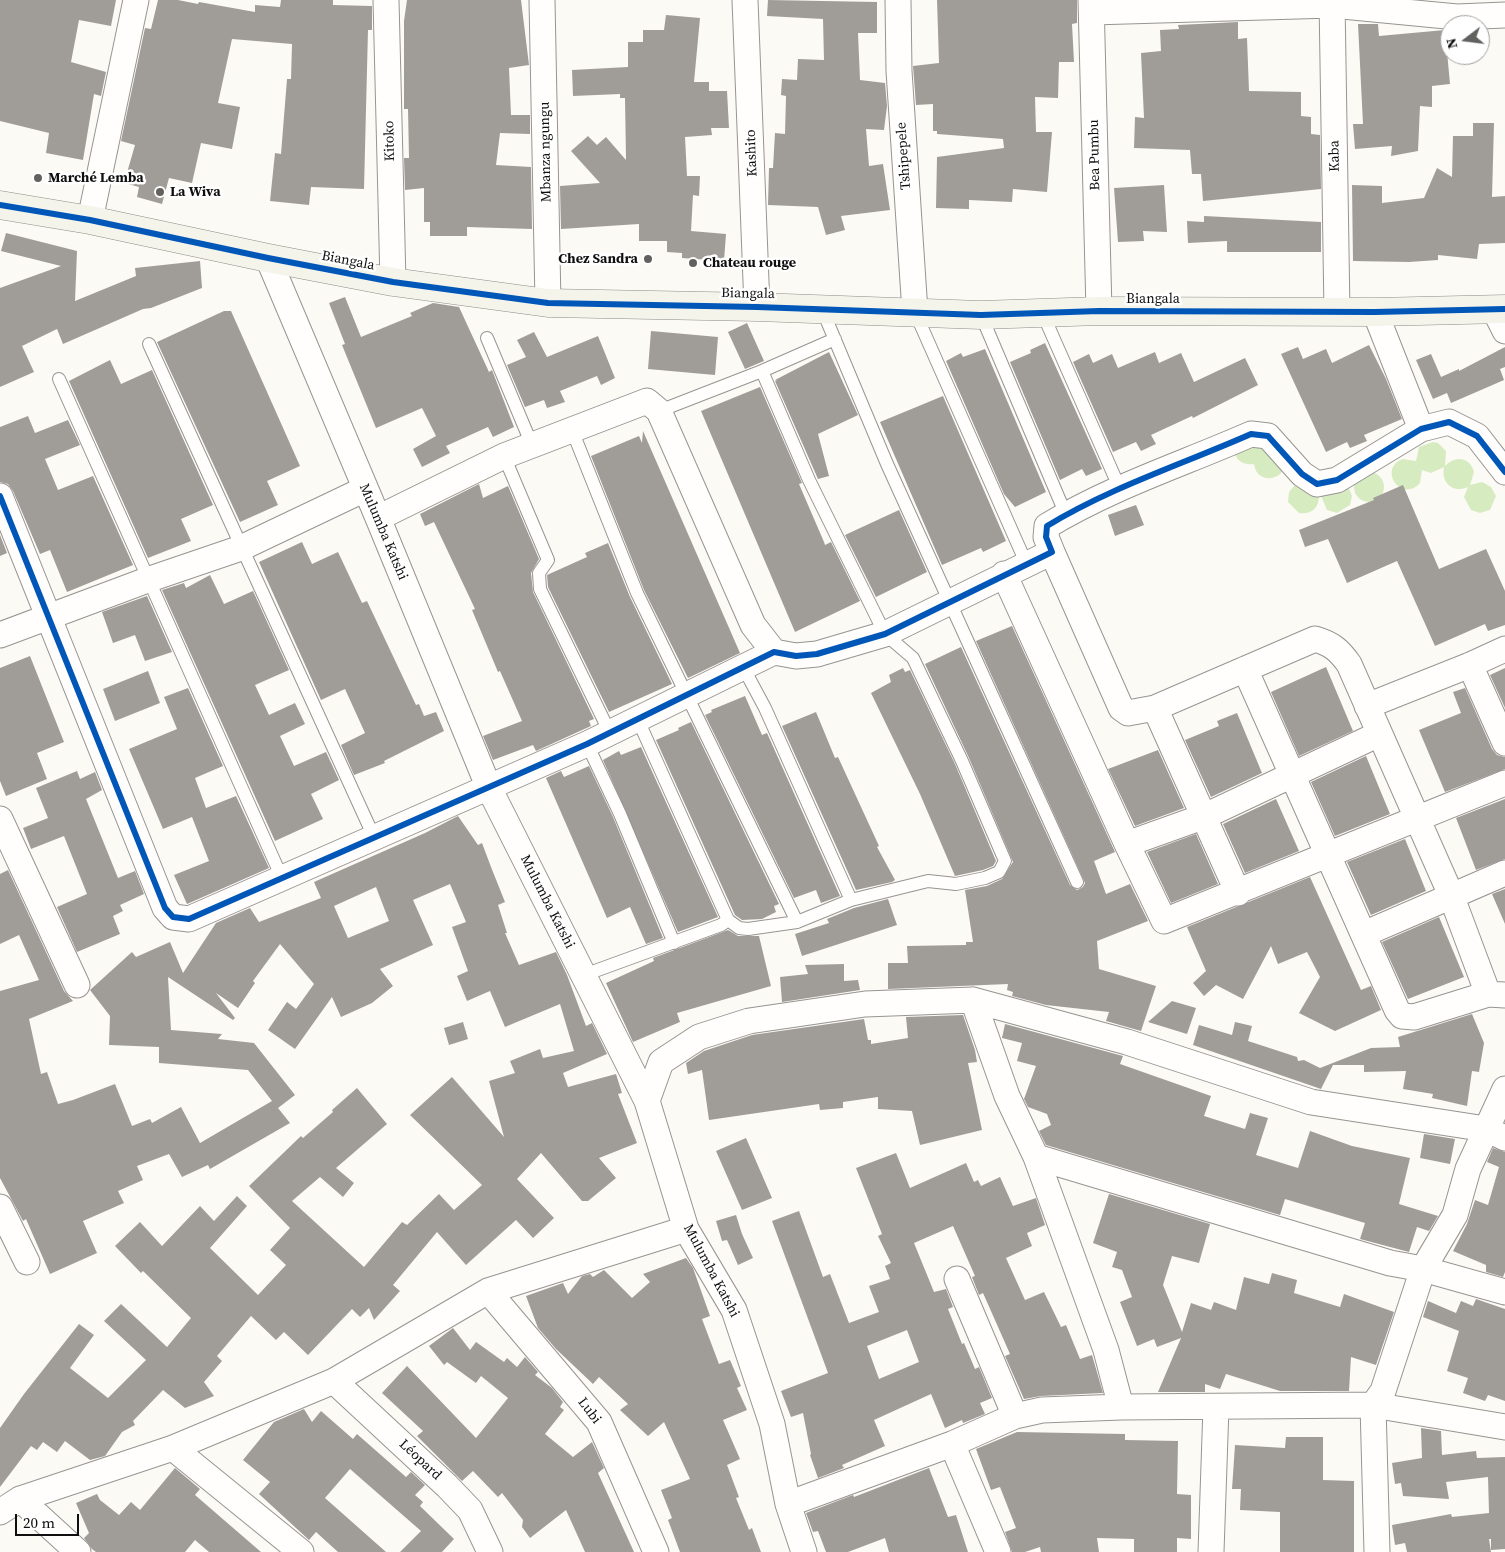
<!DOCTYPE html>
<meta charset="utf-8">
<style>
body{margin:0}
#map{position:relative;width:1505px;height:1552px;overflow:hidden;background:#fcfaf4;font-family:"Source Serif 4",serif}
canvas{display:block}
.north{position:absolute;left:1440px;top:15px;width:50px;height:50px;box-sizing:border-box;background:#fff;border:1px solid #9f9f9f;border-radius:50%;rotate:255deg;font-size:14px;font-weight:700;line-height:20px;text-align:center;color:#0f0f0f}
.north::after{content:'';display:block;margin:auto;width:18px;height:22px;background:#62615f;clip-path:polygon(50% 0,100% 100%,50% 72%,0 100%)}
.scale{position:absolute;left:15px;top:1514px;width:64px;height:22px;box-sizing:border-box;border:2px solid #0f0f0f;border-top:0;padding-left:6px;font-size:15px;line-height:18px;white-space:nowrap;color:#0f0f0f;-webkit-text-stroke:4px #fff;paint-order:stroke}
</style>
<div id="map">
<canvas width="1505" height="1552"></canvas>
<div class="north">N</div>
<div class="scale">20 m</div>
</div>
<script>
const g = document.querySelector('canvas').getContext('2d');
g.lineJoin = 'round';
function fill(path, color) {
  g.fillStyle = color;
  g.fill(path, 'evenodd');
}
function trace(path, color, width, dash) {
  g.strokeStyle = color;
  g.lineWidth = width;
  g.lineCap = dash ? 'butt' : 'round';
  g.setLineDash(dash || []);
  g.stroke(path);
}
function drawText(font, color, halo, rows, align = 'center') {
  g.font = font + ' "Source Serif 4",serif';
  g.lineWidth = 5;
  g.setLineDash([]);
  g.textBaseline = 'middle';
  g.strokeStyle = halo;
  g.fillStyle = color;
  for (const [text, x, y, turn = 0] of rows) {
    g.save();
    g.translate(x, y);
    g.rotate((+turn || 0) * Math.PI / 180);
    g.textAlign = isNaN(turn) ? turn : align;
    if (halo) g.strokeText(text, 0, 0);
    g.fillText(text, 0, 0);
    g.restore();
  }
}
fill(new Path2D(`
 M1246 433 1285 467C1278 483 1256 482 1254 464 1244 465 1238 462 1234 453Z
 M1433 442 1438 443 1446 451 1445 466C1455 455 1470 457 1474 472L1470 485 1482 482 1491 487 1496 496 1490 510 1480 513 1471 510 1464 497 1468 487C1452 494 1441 482 1444 467L1431 473 1422 470 1420 483C1401 504 1377 468 1403 459L1416 461 1419 447Z
 M1354 487a15 15 0 1 1 30 0a15 15 0 1 1-30 0Z
 M1296 484 1319 496C1319 508 1311 515 1299 513L1288 502 1289 492Z
 M1348 486 1352 496 1350 505 1337 513 1327 510 1321 496Z`), '#d7ebc0');
fill(new Path2D(`
 M0 0H116L111 26 79 20 71 62 106 72 101 96 94 94 83 160 46 153 49 133 0 121Z
 M158 0H178L198 4 199 2 255 12V5L280 7 281 0H333V5L372 6V30H368L364 189 311 187 309 205 270 201 275 153 281 154 287 79H291L292 44 232 39 218 103 240 107 232 149 201 143 192 183 169 178 162 204 137 197 139 187 124 183 135 145 121 141 145 28 151 29Z
 M407 0H521L529 65 509 68 511 115H530V134L500 133 496 165 531 167 532 229 467 227V236H430V222H424V188L405 190 404 158H409L408 109H404V21Z
 M768 0 877 2V33H858L860 80 885 83 887 106 884 130 866 129 869 166 883 164 890 210 841 216 845 230 826 235 818 207 768 205 769 168H773L775 133 785 134 786 96 781 95 782 79 797 80 798 59 824 60 823 19 767 16Z
 M937 0H1077V23L1072 24 1074 62H1059L1058 98 1035 97 1036 132H1052L1047 192 1013 189 1012 202 969 200V209L936 208 937 157 1004 148 1003 139 937 134V131H933V104L916 105 913 66 939 63Z
 M666 15 700 18 694 82H709V91H727L729 128H711L712 135 685 137 687 176H700L699 196 693 195 691 231 726 234 724 261 682 258V253L667 252V241H639V224L561 229 560 186 600 183 571 151 588 136 597 145 606 137 626 160 625 98H620V94L573 96 572 70 628 67V42H643V30H664Z
 M1238 22V39L1247 38 1249 91 1301 92V116L1311 117V134L1320 135 1321 189 1203 201 1201 174H1192L1190 150 1134 148 1135 117 1144 118 1141 53 1161 51 1160 30 1179 29 1178 25Z
 M1358 24H1378L1379 36 1445 30 1450 84 1432 86V107L1420 106 1418 151 1391 156 1392 146 1355 149 1353 124H1363Z
 M1473 123H1494L1492 197 1505 196V243L1479 244 1477 259 1438 255V260L1409 262 1353 261 1352 185 1382 186V203L1424 198 1437 168 1452 177 1453 136H1473Z
 M1164 185 1167 232 1143 231 1144 241 1118 242 1114 188Z
 M1204 216 1321 222V252H1227V241L1188 243 1187 221 1204 222Z
 M6 233 77 251 75 301 136 276 135 268 200 261 202 288 151 308 143 309 63 344 57 329 22 346 34 372 0 387V288L61 266 1 251Z
 M345 297 361 337 412 316 410 313 433 303 459 307 489 372 492 370 514 427 493 437 488 427 446 446 450 453 422 467 413 449 436 436 422 408 376 428 342 345 345 344 329 303Z
 M224 311H231L300 466 267 481 278 505 240 522 157 342Z
 M747 323 764 361 745 369 728 332Z
 M651 331 718 337 715 375 648 369Z
 M534 332 547 357 598 336 615 378 601 385 597 376 560 391 565 402 547 408 544 400 525 407 507 365 526 357 517 340Z
 M1045 343 1102 469 1086 476 1082 469 1060 480 1010 362 1031 353 1030 350Z
 M1369 345 1386 379 1402 419 1364 435 1367 441 1350 448 1347 442 1326 452 1281 354 1298 347 1303 359 1326 349 1332 363Z
 M1505 347V367L1500 369 1504 380 1451 403 1447 393 1433 399 1416 360 1431 354 1441 377 1459 369V371Z
 M985 349 1046 492 1015 507 1004 494 946 361 961 353 963 357Z
 M829 352 858 415 818 434 829 476 818 479 775 381 777 380H775Z
 M1155 352 1159 363 1181 353 1194 382 1245 358 1258 385 1193 418 1192 416 1151 435 1156 444 1141 451 1136 442 1113 452 1073 362 1089 354 1093 363 1112 354 1118 368Z
 M110 360 121 384 152 370 213 505 181 519 191 541 148 558 69 381Z
 M760 387 802 483 799 484 824 542 825 545 831 542 860 601 795 632 701 411Z
 M943 396 1006 541 983 552 981 548 942 565 880 422Z
 M28 416 35 433 68 420 80 445 45 459 58 490 93 476 133 565 67 592 50 550 40 554 13 491 8 484 0 482V427Z
 M643 431 740 653 688 678 644 590 591 456 639 436 642 443Z
 M479 484 483 498 508 486 539 559 531 573 533 592 594 719 589 721 591 726 536 751 533 745 493 760 483 736 522 721 500 671 498 672 472 610 475 609 434 522 425 526 420 514Z
 M1403 485 1439 569 1486 549 1505 591V625L1488 631 1485 624 1435 646 1397 561 1347 583 1328 539 1305 547 1299 530 1374 500 1373 498Z
 M1136 505 1144 525 1115 536 1108 515Z
 M899 510 927 572 876 597 845 535Z
 M0 535 7 553 0 556Z
 M302 542 312 564 338 552 362 603 367 601 416 705 419 704 424 716 436 712 444 731 384 761 385 763 354 775 341 745 365 733 345 689 321 700 259 562Z
 M608 543 630 597 672 684 609 712 548 587 547 575 587 557 585 553Z
 M210 575 224 604 253 591 289 670 255 685 269 715 295 703 305 724 280 736 294 766 326 752 339 780 311 794 323 819 275 841 162 590 184 583 186 588Z
 M147 596 172 652 145 661 135 635 113 643 102 612Z
 M1012 626 1115 852 1094 861 1106 894 1130 884 1148 921 1097 941 1099 969 1156 986 1141 1031 1106 1021 1109 1012 1046 1005 1012 996 1013 992 1007 990 1008 984 888 989V963H908L907 946 966 945V942H973L965 890 987 886 1002 879 1013 862 969 758 925 664 961 647 1070 885 1077 890 1083 887 1085 883 976 641Z
 M30 656 64 742 37 753 47 779 6 796 0 781V668Z
 M1326 667 1353 731 1299 756 1271 692Z
 M903 668 905 672 910 670 955 764 996 861 993 866 983 870 955 876 920 794 871 693 891 682 889 675Z
 M1505 668V708L1490 675Z
 M148 671 160 703 115 721 103 689Z
 M188 688 223 766 195 778 206 808 236 796 269 868 187 904 174 875 209 861 192 817 163 829 129 749 177 729 164 697Z
 M1465 688 1492 749 1497 755 1505 757V769L1445 792 1419 730 1461 713 1453 692Z
 M745 696 762 735 767 733 840 896 821 903 816 890 794 898 705 715 712 712 711 710Z
 M816 712 835 758 838 757 879 846 877 847 895 880 892 882 856 890 782 726Z
 M1237 713 1262 773 1211 797 1185 740 1219 726 1217 721Z
 M691 722 779 904 774 906 776 912 762 919 742 920 735 915 656 740 679 730 678 728Z
 M641 747 718 917 678 932 603 760 619 751 621 755Z
 M1158 750 1184 808 1135 826 1108 769Z
 M1366 756 1390 814 1335 836 1311 782Z
 M589 766 613 817 663 938 646 944 630 907 607 918 546 778 561 771 564 777Z
 M77 771 80 779 95 772 102 790 86 799 118 878 135 871 144 894 120 905 123 911 113 916 120 934 77 952 57 907 87 894 64 836 31 849 23 828 48 818 36 788Z
 M1276 799 1299 851 1245 873 1223 824Z
 M1505 799V859L1476 870 1456 818Z
 M458 816 478 845 482 843 491 867 505 902 498 905 507 933H505L519 965 556 952 567 975 586 1026 592 1023 607 1054 563 1073 568 1087 616 1074 622 1093 618 1094 637 1143 599 1158 616 1178 588 1201H582L541 1153 517 1179 554 1218 533 1238 516 1220 466 1265 437 1232 393 1285 400 1291 374 1320 369 1308 360 1317 352 1309 308 1355 284 1332 276 1340 251 1316 217 1356 222 1361 204 1382 214 1396 185 1408 163 1390 133 1421 135 1425 122 1432 105 1456 90 1460 65 1441 57 1452 43 1442 37 1450 31 1446 0 1487V1428L24 1394 79 1324 94 1335 70 1368 108 1398 146 1360 104 1321 121 1304 167 1347 191 1318 143 1271 141 1273 115 1246 140 1222 162 1246 200 1206 214 1221 237 1196 247 1206 210 1248 258 1295 286 1265 270 1250 290 1228 249 1186 301 1136 303 1138 333 1112 332 1110 357 1088 387 1124 336 1168 354 1183 343 1197 320 1177 292 1201 364 1267 402 1222 407 1225 439 1194 454 1210 482 1185 410 1115 452 1077 504 1137 489 1081 515 1073 510 1061 540 1049 543 1058 574 1051 560 1004 505 1027 490 991 467 1001 457 976 468 971 452 927 466 922 450 884 413 900 433 945 380 969 393 986 372 1003 341 1017 332 997 295 1049 268 1030 287 1002 296 1009 314 984 280 944 253 981 255 983 238 1008 216 993 235 1018 233 1020 168 977 171 1030 222 1034 218 1039 254 1043 295 1095 278 1108 290 1123 210 1169 208 1165 182 1177 169 1154 137 1166 143 1180 118 1191 124 1203 83 1221 97 1253 50 1274 26 1219 23 1221 0 1178V991L39 980 19 935 0 944V874L8 870 64 991 73 1001 29 1019 41 1074 47 1072 58 1104 73 1100 115 1084 132 1126 150 1119 152 1123 181 1107 200 1143 272 1101 248 1070 159 1063V1047L109 1045 110 1016 90 990 132 952 136 957 170 942 183 973 216 923 250 908 259 922 321 898 314 882 425 833ZM376 887 389 921 348 938 334 906Z
 M1196 834 1218 884 1171 903 1147 852Z
 M1405 839 1426 891 1371 915 1347 862Z
 M1310 877 1361 990 1371 986 1381 1010 1335 1031 1299 1013 1320 977 1307 952 1278 964 1271 946 1243 999 1216 985 1204 996 1193 983 1206 971 1187 927Z
 M1505 889V924L1492 894Z
 M888 899 897 925 802 956 795 934 829 923 827 919 854 908Z
 M1439 917 1464 977 1408 999 1382 942Z
 M728 930 738 936H759L771 986 677 1013 680 1022 633 1042 606 983 654 961 653 958Z
 M844 964V981L858 980 860 990 782 1002 780 977 808 974 805 965Z
 M1172 1001 1196 1008 1187 1034 1148 1022Z
 M1472 1014 1484 1043 1479 1072 1472 1071 1467 1106 1432 1098 1433 1094 1403 1089 1406 1071 1364 1072V1065H1333L1321 1089 1193 1045 1199 1025 1232 1035 1235 1022 1252 1026 1248 1041 1297 1057 1298 1061 1304 1060 1320 1068 1371 1048 1400 1047 1398 1037Z
 M963 1015 975 1050 977 1062 968 1063 982 1130 920 1145 912 1111 878 1109V1097L843 1102V1108L820 1110 819 1104 709 1120 702 1070 688 1074 686 1063 704 1051 752 1035 864 1019 868 1040H871V1044L908 1038 906 1017Z
 M463 1022 468 1039 449 1045 444 1028Z
 M1005 1024 1123 1056 1120 1064 1211 1096 1204 1116 1245 1129 1250 1113 1268 1118 1256 1155 1298 1168 1310 1131 1352 1146 1410 1158 1399 1204 1438 1216 1429 1231 1417 1227 1409 1252 1360 1239 1365 1223 1285 1199 1280 1215 1046 1145 1039 1131 1051 1125 1047 1114 1028 1107 1024 1099 1036 1066 1017 1061 1022 1043 1002 1038Z
 M1424 1134 1455 1139 1450 1164 1420 1158Z
 M746 1138 772 1198 742 1210 716 1151Z
 M1493 1148 1505 1152V1272L1503 1277 1486 1272V1265L1453 1251 1467 1224 1475 1200 1488 1205 1499 1167 1487 1162Z
 M896 1153 910 1188 966 1163 974 1182 978 1180 981 1186 1000 1177 1013 1206 1036 1198 1045 1225 1027 1233 1032 1246 1006 1258 1025 1300 1044 1292 1061 1327 1066 1325 1080 1359 1092 1355 1103 1393 1041 1396 1024 1399 1005 1356 1010 1354 983 1293 979 1295 972 1277 975 1276 953 1226 914 1243 934 1292 946 1289 953 1307 948 1309 962 1344 964 1343 975 1369 979 1367 992 1398 980 1403 985 1414 963 1423 962 1420 945 1428 931 1394 874 1420 885 1446 842 1465 844 1468 818 1478 810 1455 811 1454 803 1413 791 1417 781 1391 828 1373 772 1221 799 1211 823 1277 830 1274 849 1323 879 1312 869 1286 890 1279 885 1266 891 1263 878 1236 882 1234 856 1168ZM907 1330 919 1362 879 1379 867 1346Z
 M1109 1194 1210 1224 1199 1263 1172 1256 1163 1285 1182 1332 1191 1303 1211 1310 1214 1302 1236 1310 1244 1277 1269 1284 1272 1273 1297 1280 1294 1293 1340 1307 1344 1294 1394 1312 1376 1365 1351 1357 1349 1391H1280L1226 1374 1220 1389 1205 1384V1392H1158L1181 1338 1157 1347 1154 1339 1137 1346 1120 1302 1132 1297 1122 1270 1112 1267 1117 1252 1093 1243Z
 M736 1215 742 1234 753 1258 738 1265 727 1240 722 1241 716 1221Z
 M686 1258 693 1268 710 1316 702 1319 719 1364 730 1360 741 1386 737 1388 747 1410 723 1420 740 1459 727 1465 739 1497 736 1498 749 1530 752 1528 761 1552H680L668 1520 672 1518 661 1490 690 1479 664 1422 648 1436 620 1410 628 1404 599 1377 593 1384 556 1349 538 1328 526 1296 563 1283 568 1294 582 1276 590 1274 593 1277 604 1270 632 1298 650 1282 643 1274Z
 M1476 1299 1505 1309V1401L1488 1395 1485 1401 1463 1393 1468 1378 1447 1371 1459 1331 1423 1317 1428 1301 1456 1313 1461 1301 1473 1306Z
 M453 1328 470 1350 476 1342 504 1362 507 1358 517 1367 525 1357 538 1372 535 1375 552 1388 563 1402 560 1407 564 1410 545 1434 573 1457 592 1442 604 1468 598 1473 634 1552H585L566 1510 530 1538 522 1527 523 1520 502 1493 498 1497 473 1471 462 1481 417 1436 423 1431 382 1393 407 1366 476 1438 508 1398 481 1376 476 1383 447 1362 444 1365 429 1346Z
 M304 1409 312 1422 321 1411 353 1439 357 1434 406 1477 411 1472 425 1485 415 1495 423 1502 420 1506 454 1539 442 1552H400L421 1531 350 1469 325 1498 386 1552H338L316 1532 309 1540 259 1494 270 1482 243 1460 274 1422Z
 M1421 1428 1441 1431 1442 1455 1476 1451 1477 1458 1505 1457V1549L1491 1550V1539H1489L1491 1552H1407L1405 1543 1395 1545 1392 1525 1451 1514 1452 1517 1489 1513 1488 1477 1446 1482 1449 1499 1403 1496 1401 1483 1395 1484 1392 1463 1422 1458Z
 M1017 1432 1125 1434V1440L1178 1441 1177 1494 1191 1495V1539L1177 1538V1552H1134V1539L1097 1538 1099 1552H1041L1040 1547 1025 1552H1012L1005 1532 1016 1528 1000 1487 991 1490 976 1449Z
 M1286 1437H1323V1480L1354 1481V1552H1280V1512L1240 1510 1241 1489H1232L1235 1445 1285 1448Z
 M175 1468 200 1489 195 1495 261 1552H209L195 1540 185 1552H96L92 1549 84 1538 89 1533 76 1503 97 1494 100 1500 119 1515 131 1502 140 1510Z
 M929 1468 948 1517 956 1515 968 1552H889L885 1538 848 1552H826L818 1531 813 1532 806 1513 853 1495 854 1497Z`), '#a09d99');
const lane = new Path2D(`
 M822 309 887 464 1077 882
 M915 312 1027 565
 M1042 312 1120 489
 M981 315 1066 515
 M487 338 532 445
 M149 344 374 837
 M59 379 282 878
 M659 411 762 371 835 339
 M572 430 637 593 797 922
 M504 456 548 560 539 573 540 589 610 733
 M743 667 765 708 851 900
 M638 720 728 920 739 928 748 929 797 922 851 900 928 881 956 884 985 878 999 872 1005 861 962 761 913 658 885 634 809 480 762 371
 M587 744 620 814 674 943
 M584 975 721 925 728 920`);
const street = new Path2D(`
 M386 0 393 282
 M542 0 548 303
 M745 0 757 307
 M898 0 899 71 915 312
 M1091 0 1099 311
 M1332 0 1337 312
 M1092 12 1332 5 1457 17 1505 15
 M90 220 136 0
 M268 258 378 518 489 788 647 1101 686 1229 734 1310 772 1424 788 1504 804 1552
 M1494 309 1505 331
 M1375 312 1421 429
 M0 496 165 908 173 917 189 919 587 744 774 652 796 656 817 654 885 634 1052 552 1046 537 1047 526C1111 487 1183 464 1251 434L1268 436 1302 474 1317 484 1337 480 1421 429 1449 422 1477 436 1505 472
 M378 518 504 456 647 401 659 411 753 625 774 652
 M1052 552 1121 708 1128 713 1155 708 1315 639C1332 644 1339 650 1349 664L1451 895 1488 994
 M1004 574 1127 844 1164 921 1505 783
 M0 635 150 579 241 548 365 489
 M1470 665 1505 743
 M1245 669 1397 1010 1402 1016 1414 1017 1488 994 1505 995
 M1367 706 1470 665 1505 649
 M1155 708 1238 893
 M0 819 77 985
 M1127 844 1205 816 1379 734
 M1364 934 1505 873
 M973 1000 1007 1096 1036 1157 1106 1350 1121 1407
 M647 1101 661 1062 699 1037 749 1021 865 1004 973 1000 1127 1042 1311 1102 1486 1129 1505 1138
 M1036 1157 1390 1263 1423 1269 1505 1292
 M0 1207 27 1262
 M957 1279 1015 1416
 M488 1291 599 1422 656 1552
 M334 1381 447 1486 470 1510 490 1552
 M952 1444 998 1552
 M173 1448 301 1552
 M20 1499 78 1552
 M788 1504 952 1444 1015 1416 1042 1410 1121 1407 1373 1405 1505 1427
 M0 1512 20 1499 173 1448 334 1381 488 1291 686 1229
 M1211 1552 1216 1407
 M1377 1552 1373 1405 1383 1391 1423 1269 1455 1215 1468 1169 1505 1089`);
const secondary = new Path2D(`
 M0 205 90 220 268 258 393 282 548 303 757 307 981 315 1099 311 1375 312 1505 309`);
trace(lane, '#969592', 14);
trace(street, '#969592', 27);
trace(secondary, '#8c8b89', 29);
trace(lane, '#fffefd', 12);
trace(street, '#fffefd', 25);
trace(secondary, '#f5f4eb', 28);
trace(new Path2D(`
 M0 205 90 220 268 258 393 282 548 303 757 307 981 315 1099 311 1375 312 1505 309
 M0 496 165 908 173 917 189 919 587 744 774 652 796 656 817 654 885 634 1052 552 1046 537 1047 526C1111 487 1183 464 1251 434L1268 436 1302 474 1317 484 1337 480 1421 429 1449 422 1477 436 1505 472`), '#0057b8', 6);
for (const [x, y, r, color] of [
 [38,178,5,"#62615f"],
 [160,192,5,"#62615f"],
 [648,259,5,"#62615f"],
 [693,263,5,"#62615f"]
]) {
  const dot = new Path2D();
  dot.arc(x, y, r, 0, 2 * Math.PI);
  g.fillStyle = color;
  g.fill(dot);
  trace(dot, '#fff', 2);
}
drawText('14px', '#0f0f0f', '#fff', [
 ["Kitoko",390,141,-91],
 ["Mbanza ngungu",546,152,-91],
 ["Kashito",752,153,-92],
 ["Bea Pumbu",1095,155,-91],
 ["Tshipepele",904,156,-94],
 ["Kaba",1335,156,-91],
 ["Biangala",348,261,11],
 ["Biangala",748,294,1],
 ["Biangala",1153,299],
 ["Mulumba Katshi",383,532,67],
 ["Mulumba Katshi",547,902,63],
 ["Mulumba Katshi",711,1271,62],
 ["Lubi",589,1411,53],
 ["Léopard",420,1460,43]
]);
drawText('bold 14px', '#0f0f0f', '#fff', [
 ["Marché Lemba",48,178],
 ["La Wiva",170,192],
 ["Chez Sandra",638,259,"right"],
 ["Chateau rouge",703,263]
], 'left');
</script>
